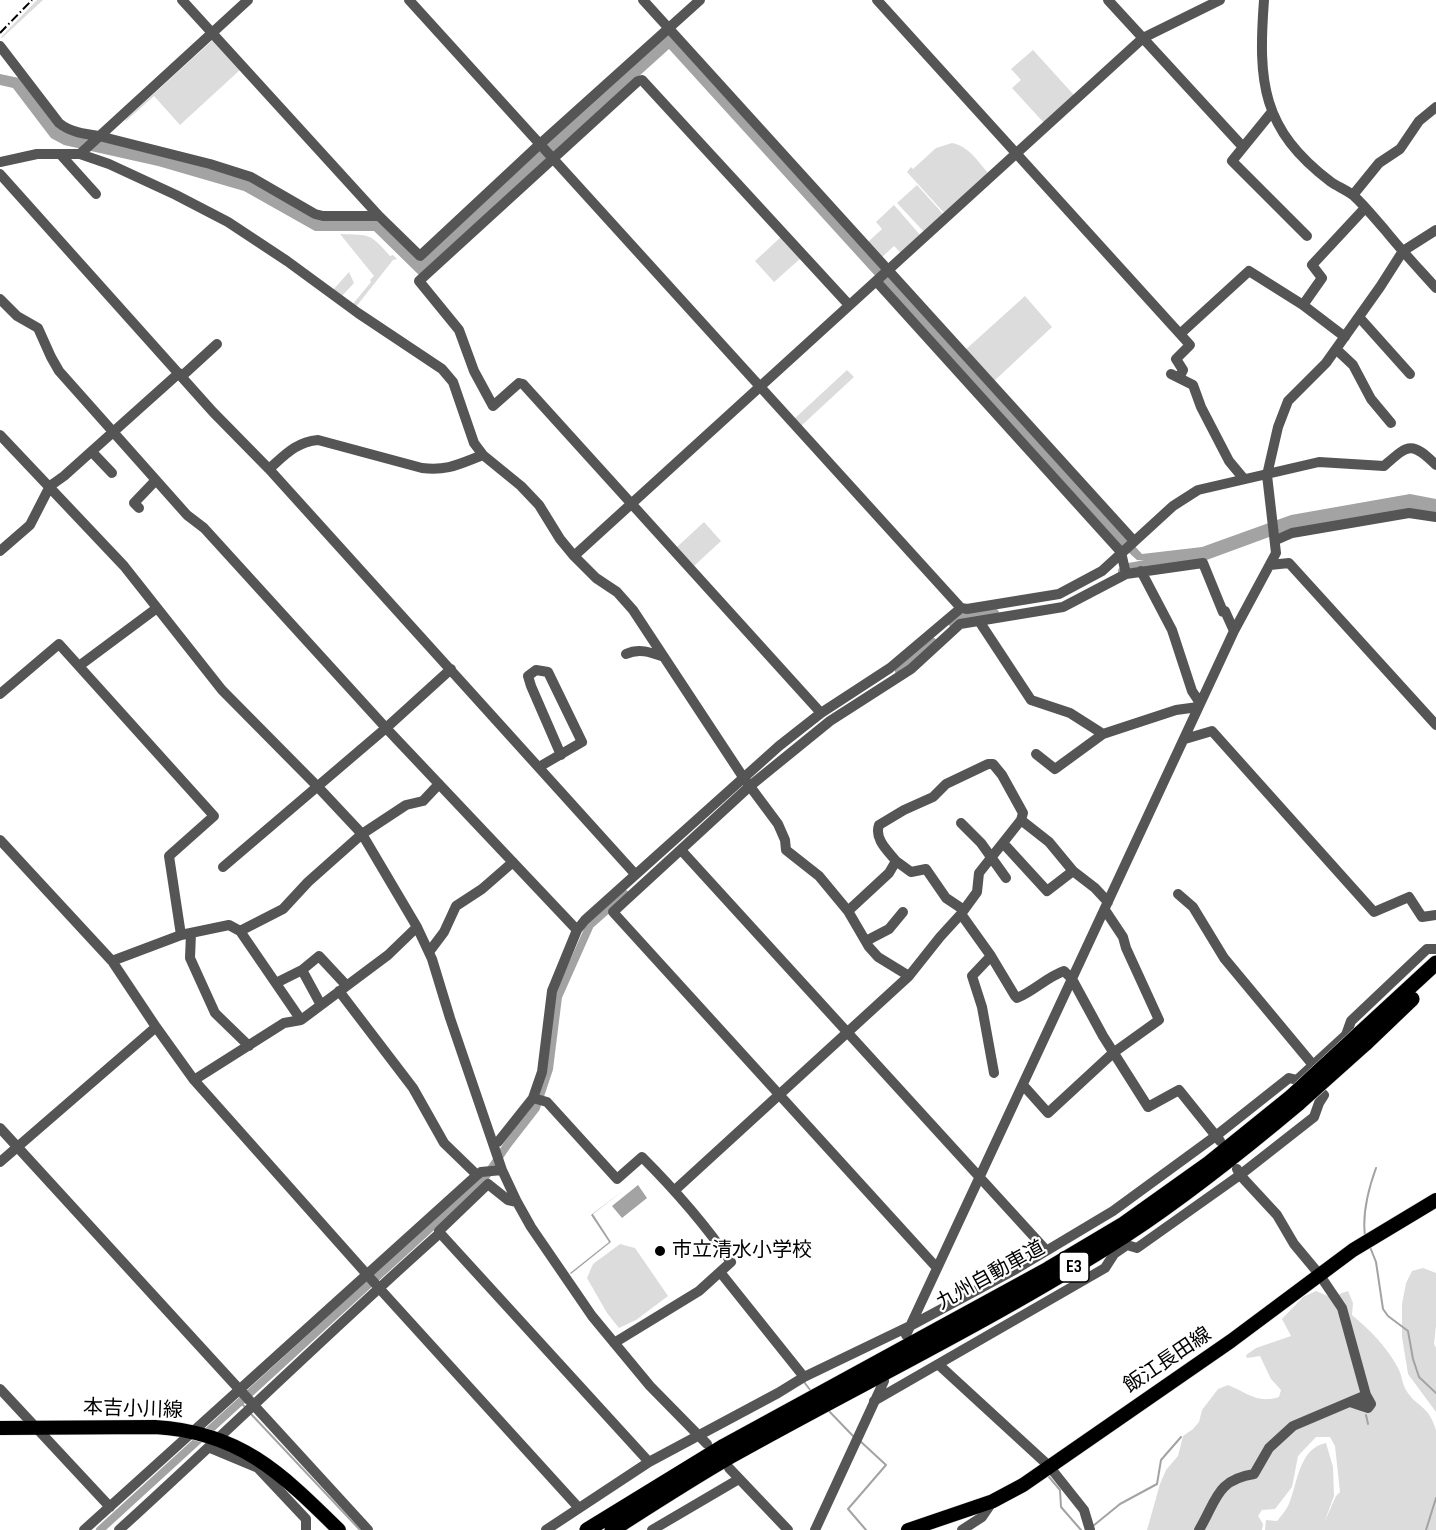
<!DOCTYPE html>
<meta charset="utf-8">
<style>
body{margin:0}
canvas{display:block;background:#fff}
</style>
<canvas width="1436" height="1530"></canvas>
<script>
const g = document.querySelector('canvas').getContext('2d');
g.lineJoin = 'round';
function fill(path, color) {
  g.fillStyle = color;
  g.fill(path, 'evenodd');
}
function trace(path, color, width, dash) {
  g.strokeStyle = color;
  g.lineWidth = width;
  g.lineCap = dash ? 'butt' : 'round';
  g.setLineDash(dash || []);
  g.stroke(path);
}
function drawText(font, color, halo, rows, align = 'center') {
  g.font = font + ' "Sofia Sans Condensed","Noto Sans JP",sans-serif';
  g.lineWidth = 4.5;
  g.setLineDash([]);
  g.textBaseline = 'middle';
  g.strokeStyle = halo;
  g.fillStyle = color;
  for (const [text, x, y, turn = 0] of rows) {
    g.save();
    g.translate(x, y);
    g.rotate((+turn || 0) * Math.PI / 180);
    g.textAlign = isNaN(turn) ? turn : align;
    if (halo) g.strokeText(text, 0, 0);
    g.fillText(text, 0, 0);
    g.restore();
  }
}
fill(new Path2D(`
 M37 0H43L2 38 1 37Z
 M214 39 241 69 180 125 154 96 126 121 125 120Z
 M1033 50 1074 95 1044 123 1012 88 1021 80 1011 69Z
 M952 143C969 146 978 162 990 175L946 215 907 172 911 167 913 169 936 148Z
 M917 185 944 215 925 233 897 203Z
 M894 205 921 236 902 254 894 246 881 258 868 242 882 229 876 222Z
 M340 234C370 235 370 233 390 256L393 255 397 259 393 260 355 308 352 305 371 282 370 280 374 276Z
 M781 237 801 258 774 282 755 261Z
 M349 272 354 283 341 297 333 290Z
 M1025 296 1052 327 993 382 964 351Z
 M847 370 854 377 801 426 794 419Z
 M704 522 721 541 694 566 677 547Z
 M620 1244 635 1248 668 1296 636 1320 619 1328 607 1313 587 1278 593 1264Z
 M1423 1268 1436 1273V1326L1434 1344 1436 1348V1412L1408 1374 1402 1337V1304L1406 1283 1412 1271Z
 M1316 1291 1330 1297 1348 1291 1353 1303 1352 1315C1370 1330 1387 1347 1398 1368 1402 1375 1402 1384 1406 1390 1417 1408 1428 1404 1436 1430V1530H1265L1266 1520 1277 1521C1282 1515 1288 1508 1290 1501 1298 1480 1300 1448 1326 1443L1333 1467 1334 1496 1324 1523 1336 1496 1340 1492 1335 1446 1330 1437H1316L1298 1456 1292 1487 1275 1509 1262 1510 1258 1516 1263 1524 1262 1530H1147L1160 1484 1166 1470 1178 1456 1183 1436 1193 1429 1199 1422 1202 1410 1218 1389 1228 1385C1248 1393 1257 1404 1279 1397L1281 1390 1271 1379 1260 1356 1247 1358 1246 1355 1256 1348 1291 1336 1282 1319 1303 1297Z`), '#dcdcdc');
fill(new Path2D(`
 M667 33 1142 554 1202 547 1291 515 1410 494 1436 499V513L1291 529 1204 561 1154 567 1152 561 1137 560 1118 543 669 49 419 275 374 231H315L244 191 158 166 64 145 51 138 13 88 0 85V74L19 78 52 121 250 181 316 219 378 220 419 261Z
 M638 1185 647 1198 622 1218 612 1206Z
 M625 1189 593 1214 611 1242 571 1274 570 1273 609 1242 591 1215Z`), '#a3a3a3');
trace(new Path2D(`
 M1365 1236C1362 1213 1368 1190 1376 1168
 M1370 1247 1376 1262 1383 1309 1388 1316 1408 1331 1413 1359 1419 1377 1436 1393
 M804 1382 811 1391
 M240 1402 245 1407
 M827 1409 854 1437
 M251 1414 360 1530
 M1366 1415 1368 1424
 M859 1440 886 1465 848 1509 866 1530
 M1049 1477 1060 1490 1061 1507 1081 1530
 M1093 1526 1120 1504 1157 1484 1161 1460 1181 1437
 M1426 1530 1436 1498`), '#a3a3a3', 2);
trace(new Path2D(`
 M1122 571 1129 567 1162 561
 M953 624 960 618 995 613
 M899 671 933 642
 M100 1530 484 1179 508 1144 536 1108 549 1069 558 997 590 925 625 894`), '#a3a3a3', 8);
const major = new Path2D(`
 M0 1428 155 1427C240 1432 281 1473 339 1530
 M908 1530 993 1501 1023 1485 1231 1341 1353 1250 1436 1200`);
const highway = new Path2D(`
 M1359 1034 1436 963
 M1365 1044 1412 999
 M587 1530 724 1446 1048 1269 1122 1225 1209 1163 1292 1096
 M612 1530C651 1505 691 1479 731 1456 863 1382 999 1317 1126 1235 1187 1195 1243 1150 1299 1103`);
trace(major, '#dbdbdb', 15);
trace(highway, '#dbdbdb', 16);
trace(new Path2D(`
 M182 0 379 216 420 256 540 144 700 0
 M409 0 961 608 967 609 1059 594 1102 571 1173 506 1198 490 1319 462 1384 466C1408 445 1411 440 1436 465
 M643 0 1134 541
 M877 0 1190 345 1176 359 1183 370 1179 378
 M1108 0 1243 147
 M1264 0C1258 82 1261 129 1331 182 1338 187 1347 190 1354 196 1365 206 1375 219 1385 230 1401 250 1419 269 1436 288
 M0 46 59 123C70 132 84 134 99 136L210 164 251 177 315 214 323 216H379
 M1271 113 1232 161 1307 236
 M60 154 96 194
 M80 154 248 0
 M0 162 37 154H80L109 164 176 195 228 222 287 261 358 313 442 369 453 382 474 443 483 455 521 486 539 505 560 539 574 556 596 578 617 592 633 610 743 777 778 824 785 840 786 850 819 876 848 911 869 947 878 957 909 976
 M0 174 213 412 269 469 635 874
 M1353 195 1379 163 1400 149 1419 121 1436 107
 M876 281 1121 552 1126 574
 M0 299 17 316 38 328 51 357 59 371 187 515 204 528 386 728 577 930
 M1303 305 1322 278 1312 265 1365 208
 M1359 317 1410 374
 M1180 334 1249 271 1303 305 1345 337
 M1336 349 1353 365 1371 399 1391 423
 M1171 374 1193 385 1201 407 1229 461 1244 479
 M182 376 217 344
 M0 435 124 566 222 690 317 786 362 834 417 927 432 959 450 1018 502 1170 517 1202 531 1227 592 1316 650 1386 707 1444
 M92 452 112 473
 M269 469C285 455 296 442 318 440L422 468C448 471 459 464 483 455
 M139 508 134 503 156 480
 M1276 540 1292 533 1409 513 1436 517
 M0 551 30 525 50 486 64 476 179 373
 M574 556 1143 38 1220 0
 M1270 565 1289 563 1436 725
 M1141 571 1172 630 1192 691 1200 703
 M979 621 1031 700 1070 713 1103 734
 M626 654C639 648 650 652 664 657
 M79 666 157 608
 M0 694 59 644 214 816 169 856 181 935
 M821 713 523 384 519 383 493 406 474 371 459 330 419 281 638 81 642 80 849 305
 M1185 739 1212 731 1374 912 1409 897 1422 917 1436 915
 M1036 754 1055 769 1103 734 1176 710 1198 707
 M539 767 582 742 548 672 536 670 528 676 531 686 561 755
 M1021 820 1049 842 1073 871 1095 888 1108 902
 M961 823 981 843 1006 878
 M0 840 112 961 156 1027 194 1080 379 1288 578 1507
 M1003 843 1047 891 1073 871
 M681 850 1046 1250
 M896 861 911 872 926 869 946 898 964 910
 M223 867 386 728 451 669
 M1178 894 1193 907 1224 958 1313 1065
 M961 914 991 956 1015 996 1017 998C1034 991 1047 977 1064 971L1072 979 1103 1036 1148 1107 1179 1090 1220 1141
 M240 931 283 909 308 882 362 834 406 805 423 801 439 784
 M191 933 190 958 215 1013 249 1046
 M866 941 889 929 903 912
 M429 952 444 932 456 906 482 889 513 862
 M991 956 972 976 982 1007 994 1073
 M112 961 181 935 229 925 240 931 301 1020
 M302 970 319 956 346 985
 M276 983 302 970 321 1005
 M339 991 413 1088 444 1143 477 1175
 M194 1080 284 1023 301 1020 388 955 417 927
 M1023 1085 1048 1113 1113 1053 1159 1020 1126 948 1123 937 1105 910
 M533 1098 547 1102 617 1179 642 1157C676 1191 704 1223 731 1262L699 1291 614 1343
 M0 1128 368 1530
 M498 1142 533 1098 542 1072 552 991 577 930 585 920 779 746 821 713 890 668 961 608
 M0 1162 156 1027
 M675 1190 909 976 940 937 961 914 977 892 979 873 1021 820 1023 813 1002 775 993 764H988L946 784 933 797 904 810 879 825C874 839 888 851 896 861L889 873 848 911
 M440 1233 649 1462
 M937 1268 613 912 750 786 830 721 911 669 960 624 1063 607 1126 574 1203 563 1223 612 1225 611 1234 631
 M720 1272 804 1377
 M906 1335 1234 631 1276 553 1267 475 1278 427 1288 401 1326 363 1380 287 1403 251 1436 230
 M939 1365 1049 1466 1084 1510 1090 1530
 M0 1389 110 1507
 M874 1401 1105 1268 1114 1254 1127 1245 1137 1248 1240 1175 1314 1117 1319 1103 1324 1095 1314 1084
 M1350 1402 1368 1408 1371 1404 1366 1395
 M210 1448 258 1468 306 1519V1530
 M729 1468 788 1530
 M84 1530 477 1175 481 1172 502 1170
 M119 1530C227 1432 331 1330 440 1233L439 1231 488 1184 508 1200 517 1202
 M546 1530 649 1462 778 1393 804 1377 910 1326 1016 1269 1113 1211 1217 1135 1289 1078 1297 1080 1346 1035 1351 1021 1427 949H1436
 M652 1530 739 1479
 M815 1530 884 1381
 M962 1530 982 1517 993 1501
 M1199 1530C1217 1500 1216 1480 1254 1474L1269 1448 1293 1426 1366 1395 1342 1308 1319 1274 1294 1244 1277 1215 1240 1175 1237 1169`), '#555', 10);
trace(major, '#000', 14);
trace(highway, '#000', 15);
trace(new Path2D(`
 M0 33 32 0`), '#000', 2, [9, 3, 1.5, 3]);
const highwayBridge = new Path2D(`
 M1292 1096 1359 1034
 M1299 1103 1365 1044`);
trace(highwayBridge, '#dbdbdb', 16, []);
trace(highwayBridge, '#000', 15);
for (const [x, y, r, color] of [
 [660,1251,6,"#000"]
]) {
  const dot = new Path2D();
  dot.arc(x, y, r, 0, 2 * Math.PI);
  g.fillStyle = color;
  g.fill(dot);
  trace(dot, '#fff', 2);
}
for (const [x, y, w] of [
 [1074,1267,30]
]) {
  const box = new Path2D();
  box.roundRect(x - w / 2, y - 15, w, 30, 4.5);
  g.fillStyle = '#fff';
  g.fill(box);
  trace(box, '#000', 1.5);
}
drawText('bold 18px', '#000', null, [
 ["E3",1074,1267]
]);
drawText('20px', '#000', '#fff', [
 ["市立清水小学校",672,1251]
], 'left');
drawText('20px', '#000', '#fff', [
 ["九州自動車道",991,1276,-29],
 ["飯江長田線",1168,1361,-34],
 ["本吉小川線",133,1410,2]
]);
</script>
